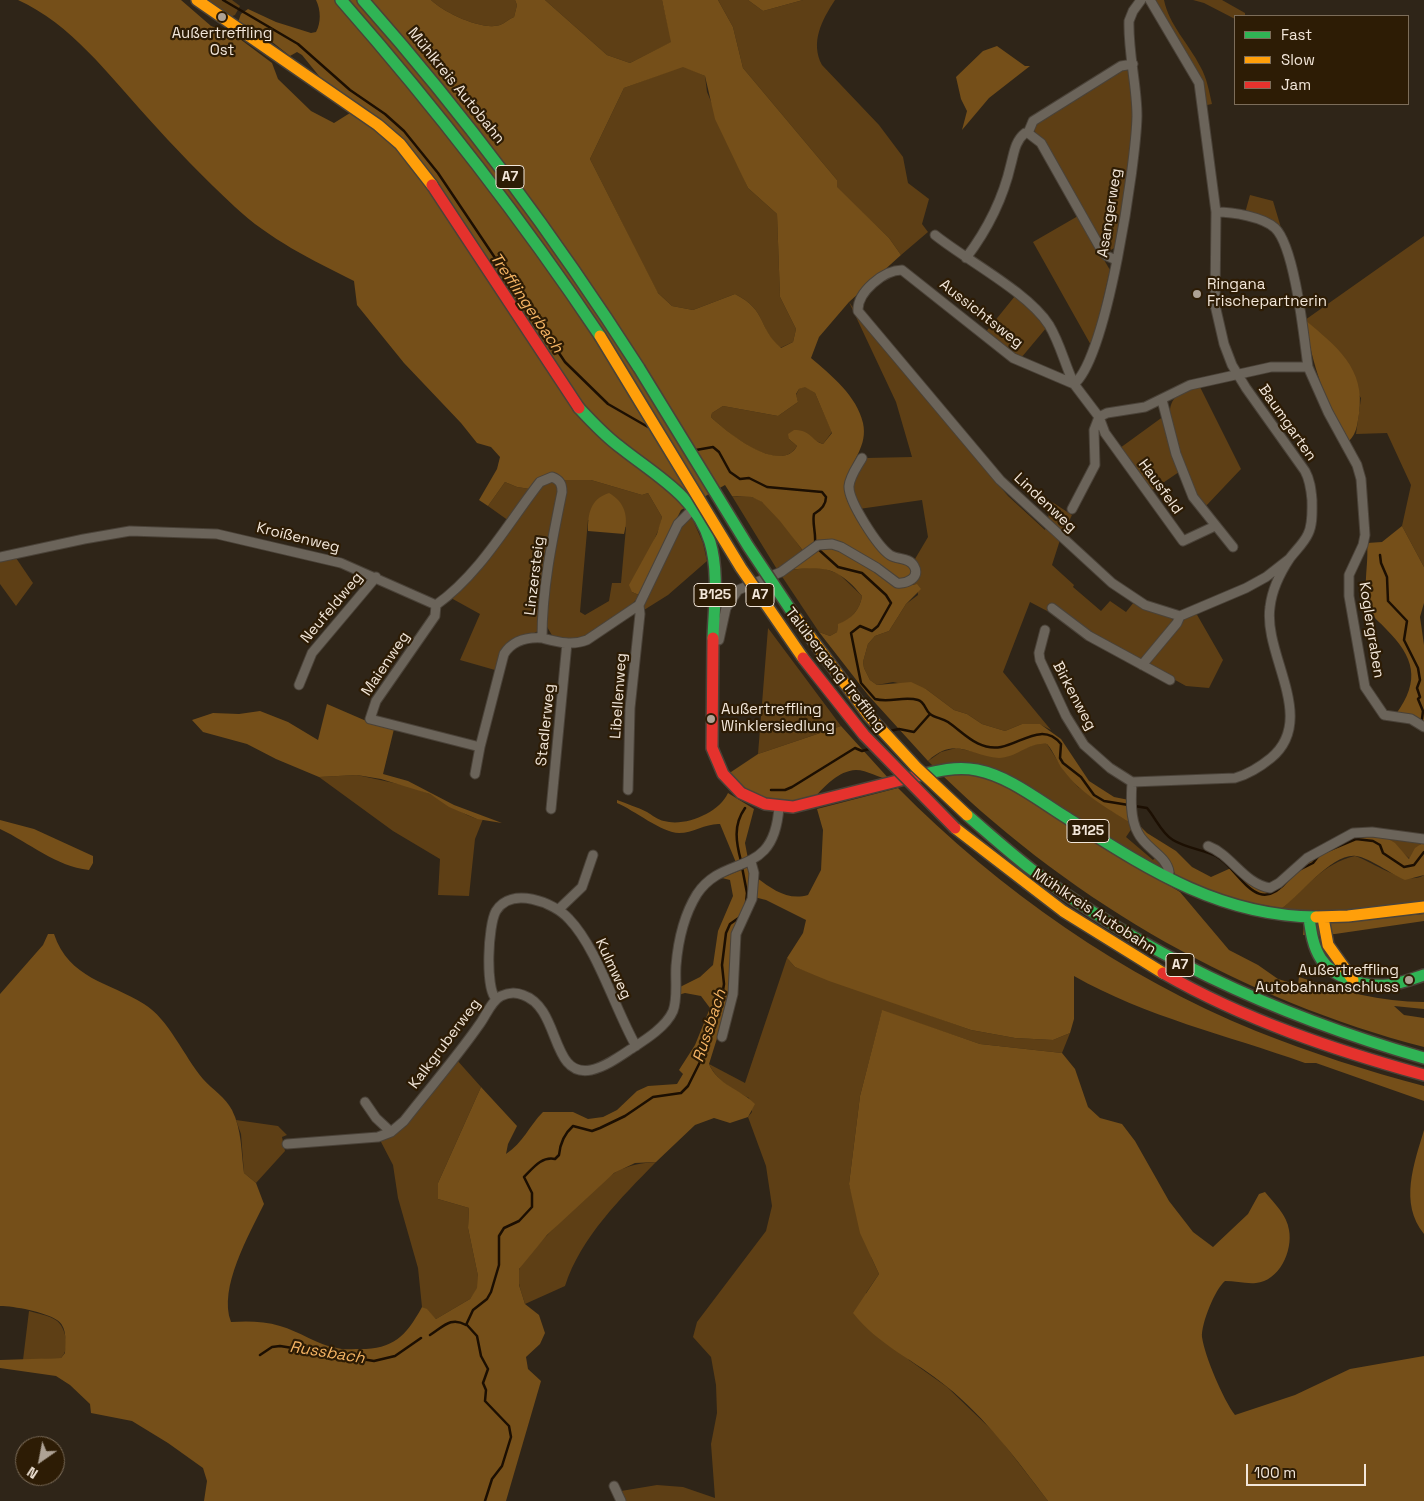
<!DOCTYPE html>
<meta charset="utf-8">
<style>
body{margin:0}
#map{position:relative;width:1424px;height:1501px;overflow:hidden;background:#2f2518;font-family:"Space Grotesk",sans-serif}
canvas{display:block}
.legend{position:absolute;left:1234px;top:15px;width:175px;height:90px;box-sizing:border-box;background:#2d1c05;border:1px solid #7c6d5a;margin:0;padding:6px 9px;list-style:none;font-size:15px;color:#f2e6d9}
.legend li{display:flex;align-items:center;gap:10px;height:25px}
.legend b{width:25px;border:1px solid #7c6d5a}
.north{position:absolute;left:15px;top:1436px;width:50px;height:50px;box-sizing:border-box;background:#2d1c05;border:1px solid #7c6d5a;border-radius:50%;rotate:213deg;font-size:14px;font-weight:700;line-height:20px;text-align:center;color:#f2e6d9}
.north::after{content:'';display:block;margin:auto;width:18px;height:22px;background:#aea295;clip-path:polygon(50% 0,100% 100%,50% 72%,0 100%)}
.scale{position:absolute;left:1246px;top:1464px;width:120px;height:22px;box-sizing:border-box;border:2px solid #f2e6d9;border-top:0;padding-left:6px;font-size:15px;line-height:18px;white-space:nowrap;color:#f2e6d9;-webkit-text-stroke:4px #2d1c05;paint-order:stroke}
</style>
<div id="map">
<canvas width="1424" height="1501"></canvas>
<ul class="legend">
<li><b style="height:6px;background:#30b455"></b>Fast</li>
<li><b style="height:6px;background:#ff9f0a"></b>Slow</li>
<li><b style="height:6px;background:#e5322d"></b>Jam</li>
</ul>
<div class="north">N</div>
<div class="scale">100 m</div>
</div>
<script>
const g = document.querySelector('canvas').getContext('2d');
g.lineJoin = 'round';
function fill(path, color) {
  g.fillStyle = color;
  g.fill(path, 'evenodd');
}
function trace(path, color, width, dash) {
  g.strokeStyle = color;
  g.lineWidth = width;
  g.lineCap = dash ? 'butt' : 'round';
  g.setLineDash(dash || []);
  g.stroke(path);
}
function drawText(font, color, halo, rows, align = 'center') {
  g.font = font + ' "Space Grotesk",sans-serif';
  g.lineWidth = 4.5;
  g.setLineDash([]);
  g.textBaseline = 'middle';
  g.strokeStyle = halo;
  g.fillStyle = color;
  for (const [text, x, y, turn = 0] of rows) {
    g.save();
    g.translate(x, y);
    g.rotate((+turn || 0) * Math.PI / 180);
    g.textAlign = isNaN(turn) ? turn : align;
    if (halo) g.strokeText(text, 0, 0);
    g.fillText(text, 0, 0);
    g.restore();
  }
}
fill(new Path2D(`
 M206 0H232L240 6 235 15 230 17Z
 M431 0H515L517 5 514 17C509 19 505 23 500 25 482 31 443 12 431 0Z
 M545 0H662L672 42 630 63 607 55Z
 M718 0H748L763 11 803 0H835C822 20 810 42 822 65L879 125 903 157 908 183 929 199 922 224 928 232 901 255 889 238 836 187 837 180 743 68 733 27Z
 M1156 0H1164C1169 25 1189 44 1200 66 1207 78 1209 91 1212 104L1207 105 1200 75 1162 18Z
 M1193 0H1222L1245 13V16H1235V19L1204 3Z
 M683 66 705 76 707 92 748 188 777 214 780 297 796 329 793 342 780 348C757 327 768 311 735 294L693 310 672 306 657 292 590 159 624 88Z
 M1126 69 1129 71C1138 130 1125 188 1116 247L1109 251 1104 249 1034 130 1037 121 1121 70Z
 M1250 195 1273 201 1282 231C1273 218 1260 217 1245 213Z
 M1078 216 1110 270 1092 347 1033 242Z
 M1424 236V567L1402 526 1411 485 1387 433 1356 434 1361 398 1305 320Z
 M1015 296 1030 308 1047 327 1021 358 985 333Z
 M849 302 872 335 1008 496 1045 530 1052 502 1072 515 1060 540 1052 565 1074 585 1073 587 1101 611 1110 601 1126 612 1134 602 1170 617 1173 620 1142 659H1138L1049 609V612L1030 602 1003 672 1051 730 1039 724H1022L1005 731 982 724 967 714 954 710 926 689 893 682 877 685 870 680 864 668 863 662 868 644 875 636 889 631 906 604 918 595 917 585 913 584 917 565 915 559 928 537 922 500 859 509 851 486 866 458 912 457 896 402Z
 M805 386 815 393 832 432 823 444 816 441 789 439 797 446C780 476 726 432 711 417L712 413 723 406 778 416 798 402 796 395 799 389Z
 M1200 387 1241 469 1205 507C1185 479 1178 445 1170 412 1170 395 1185 390 1200 387Z
 M1164 416 1179 472 1151 491 1120 448Z
 M553 479 559 486 538 631 503 650 495 670 460 660 480 614 451 598 540 485Z
 M564 480H591L642 495 648 493 662 517 660 526 632 592 639 595 637 599C618 618 582 649 553 637L546 625 545 611 566 486ZM588 520 626 527 621 583H612L609 601 585 615 580 612Z
 M505 482 517 487 530 489 509 521 488 506Z
 M732 496C738 497 746 496 752 497 775 504 790 535 804 552L778 571Z
 M692 518 703 543 707 561 668 595 644 610V603L679 529 688 519Z
 M14 555 33 583 16 606 0 584V561Z
 M820 567 839 574 862 596C860 610 851 619 838 625L837 632 830 636 819 632 781 575 788 570Z
 M1196 613 1223 660 1209 688 1186 686 1148 665 1149 662 1183 620Z
 M768 628 841 726 758 754Z
 M1039 743 1047 744 1064 771 1078 787 1130 823 1132 828 1126 837 1153 860 1156 857 1163 870 934 767 928 761 941 752 956 748 985 754 1015 752Z
 M357 775 408 786 430 794 467 815 477 819H483L475 839 469 896 438 895 440 859 393 831 319 777Z
 M1385 837 1401 841 1422 842 1410 859Z
 M1355 856C1373 862 1406 887 1424 875V903L1322 913 1281 909C1305 889 1323 863 1355 856Z
 M787 958 795 967 971 1030 1015 1038 1053 1040 1070 1033 1062 1053 980 1044 882 1011 860 1096 849 1184 872 1259 879 1274 866 1293 909 1360 947 1387 997 1435 1048 1501H624L621 1491 657 1485 683 1487 715 1498 711 1444 717 1413 716 1385 711 1357 693 1337 697 1322 766 1231 772 1206 766 1166 748 1117 752 1112 749 1098C733 1090 716 1080 709 1064L745 1083Z
 M456 1059 481 1087 438 1183V1199L469 1208 468 1228 478 1276V1288L470 1299 436 1319 427 1310 422 1307 418 1268 398 1198 393 1165 380 1140 391 1134Z
 M236 1120 278 1126 287 1135 282 1137 285 1151 256 1183 244 1173 241 1134Z
 M656 1162C621 1198 581 1237 565 1286L525 1304C522 1293 516 1281 519 1270 523 1256 601 1180 616 1172 629 1165 641 1163 656 1162Z
 M29 1311C49 1317 62 1316 66 1339 67 1347 66 1352 61 1358L23 1360Z`), '#5e3f15');
fill(new Path2D(`
 M18 0H181L211 26 236 36 272 63 278 79 311 111 334 123 358 108 328 87 302 55 297 52 290 56 262 34 238 22 241 14 248 9 276 22 311 33 316 32C321 23 321 10 316 0H431C443 12 482 31 500 25 505 23 509 19 514 17L517 5 515 0H545L607 55 630 63 671 42 662 0H718L733 27 743 68 837 180V187L889 238 901 255 849 302 819 337 811 358C831 375 857 396 863 423 868 446 852 460 846 480 844 487 846 496 848 502 852 512 880 554 887 559 893 563 903 563 909 566L912 574 902 583 830 542 804 552 780 521 762 502 752 497 732 496 725 485 681 510 639 595 632 592 629 585 657 534 662 517 648 493 642 495 591 480H564L551 473 537 480 530 489 517 487 505 482 488 506 479 500 497 469 500 457 491 447 477 443 461 423 404 363 357 305 354 281C312 260 269 239 235 207 204 178 174 147 147 117 108 74 71 24 18 0ZM683 67 705 76 715 119 748 188 777 214 780 297 796 329 793 342 781 348C757 327 768 311 735 294L693 310 672 306 658 293 590 159 624 88ZM805 387 815 393 832 433 823 444C811 441 812 430 794 430L788 434 789 439 797 446C781 476 725 431 711 417L712 413 723 406 778 416 798 402 796 394 799 389Z
 M748 0H803L763 11Z
 M997 46 1025 66H1030L989 98 962 130 967 111 961 99 956 77 983 51Z
 M1305 320C1336 346 1366 368 1359 414 1357 425 1357 433 1349 441 1324 399 1313 368 1305 320Z
 M609 493C625 502 629 517 624 534L588 531C588 514 590 499 609 493Z
 M1402 526 1424 567V603L1420 617 1424 645V723L1396 714C1421 680 1414 657 1386 629 1381 623 1371 616 1369 609 1362 586 1369 565 1367 543L1382 542Z
 M830 547 841 550 905 586 917 584 921 589 906 604 889 631 875 636 868 644 863 662 864 668 870 680 877 685 911 682 926 689 954 710 967 714 982 724 1005 731 1022 724H1040L1061 739 1089 781 1114 797 1129 800 1130 823C1106 807 1081 794 1063 770 1057 762 1054 752 1047 744 1029 742 1016 758 999 758 971 757 956 735 928 761L868 695 819 632 830 636 837 632 838 624C851 619 860 610 862 596 838 566 823 566 788 570L810 551Z
 M327 704 364 720 394 729 383 774 408 781 454 805 502 823 477 819 449 807 430 794 381 779 357 775 319 777 276 759 247 744 203 732 192 720 213 713 239 714 260 711 288 722 318 740Z
 M841 726 890 780C879 778 867 770 856 770 838 771 825 786 814 798L780 803 748 794 728 774 758 754Z
 M970 774 983 777 1007 788 1180 892 1229 950 1258 965 1278 979 1298 985 1299 977C1340 991 1381 1002 1424 1002V1009L1394 1006 1404 1015 1424 1018V1047C1244 1000 1076 905 942 775Z
 M898 788C999 890 1123 977 1256 1031 1311 1053 1367 1071 1424 1086V1101L1316 1063H1305C1227 1035 1146 1017 1074 976V1019L1070 1033 1053 1040 1015 1038 971 1030 829 981 795 967 787 958 803 933 806 920 766 900 754 897 757 878C772 889 788 901 808 895L821 870 823 830 817 809Z
 M728 793 754 809 745 843 748 859 737 865 720 824C707 823 693 833 679 833 662 833 634 810 617 803V800C627 804 637 807 647 812 652 815 658 820 664 821 685 827 719 813 728 793Z
 M1136 818 1140 826 1147 833 1176 851 1192 867 1211 877 1231 868 1249 883 1268 890 1298 867 1355 835 1385 837 1395 843 1409 859 1415 848 1424 842V875L1405 880C1391 874 1370 858 1356 856 1332 853 1300 896 1281 909L1239 904 1177 878C1168 854 1143 843 1136 818Z
 M0 820 34 829 93 856V863L89 870C55 866 30 843 0 829Z
 M748 867 750 870 749 899 736 931 729 1000 709 1064C718 1085 740 1089 755 1104L748 1117 730 1123 714 1118 695 1125 656 1162 635 1163 614 1173 547 1235 519 1269V1285L525 1304 539 1315 545 1333 540 1344 526 1357 528 1369 541 1381 506 1501H204L207 1481 203 1468 168 1443 132 1421 91 1413 90 1404 70 1385 56 1376 0 1368V1360L61 1358 65 1353C66 1342 67 1326 57 1320 45 1312 14 1306 0 1306V994L43 945 48 934H54C69 979 109 982 144 1004 168 1018 185 1058 203 1079 212 1089 226 1098 232 1110 242 1130 241 1151 244 1173L256 1183 264 1204C249 1235 218 1288 231 1322 247 1321 264 1321 280 1326 299 1331 317 1345 337 1348 343 1350 350 1349 356 1349 392 1350 405 1338 422 1307L427 1309 436 1319 470 1299 477 1288 478 1276 468 1228 469 1208 438 1199V1183L481 1087 517 1126 508 1144 506 1154C523 1143 529 1126 543 1112H573L588 1119 603 1117 617 1110 637 1091 648 1086 677 1084 683 1074 679 1070 695 1045 710 1008 701 996 685 993 678 995V988L700 977 713 965 718 931 733 896 730 880 722 878Z
 M1424 914V921L1335 934 1303 935 1304 924Z
 M882 1010 980 1044 1062 1053 1075 1069 1088 1107 1100 1118 1122 1124 1135 1141 1169 1201 1193 1232 1213 1247 1248 1214 1259 1194 1265 1192C1274 1203 1287 1215 1289 1230 1293 1251 1279 1281 1256 1283 1246 1284 1235 1281 1225 1281 1215 1289 1201 1324 1202 1337 1205 1357 1223 1399 1235 1415L1295 1395 1350 1369 1424 1356V1501H1048C1017 1460 986 1418 946 1386 916 1361 878 1345 853 1313L879 1274 860 1233 849 1184 860 1096Z
 M1424 1130V1234C1399 1203 1414 1164 1424 1130Z`), '#754f19');
trace(new Path2D(`
 M223 0 298 44 350 90 385 114 404 131 438 173 565 362 608 404 648 427
 M696 450 713 447 719 452 730 472 740 479 749 478 767 487 822 492 826 497C826 505 821 510 814 514 812 523 816 532 815 543
 M818 549 838 567 862 573 886 595 891 603 878 626 872 631 860 626 851 633 861 683 875 699C889 703 904 696 918 700 925 702 925 710 930 714 935 718 942 718 948 722 964 733 978 751 1001 747 1022 743 1043 722 1061 744L1060 758 1063 763 1081 777 1094 795 1104 801 1147 808C1155 817 1162 834 1173 840 1186 848 1204 850 1216 856 1241 870 1256 919 1288 880
 M1380 555 1381 563 1387 577 1388 601 1407 621 1404 640 1418 668 1420 680 1417 688 1420 697 1418 699 1423 711 1422 719
 M890 731 899 729 914 732 930 714
 M771 790H785L792 787 855 748 862 751 869 749
 M741 861C736 842 733 825 745 808
 M742 867 747 893 746 903
 M1299 870 1313 863 1320 854 1356 839 1373 841 1380 845 1383 853 1404 867 1414 865 1424 852
 M467 1325 477 1336 481 1356 488 1369 483 1383 486 1390 485 1401 509 1426 511 1437 502 1466 492 1479 485 1501
 M430 1335C443 1327 451 1316 466 1325L473 1310 487 1299 491 1292 499 1265V1236L504 1228 519 1221 532 1207V1193L524 1177C533 1168 542 1156 555 1159L559 1155C560 1144 564 1134 573 1126L592 1131 600 1128 625 1116 653 1097 681 1093 688 1086 700 1062 720 1009 724 984 722 965 726 933 730 924 740 917
 M260 1355 272 1347 280 1346 374 1361 395 1356 421 1338`), '#1c0f02', 2.5);
const street = new Path2D(`
 M1141 0 1133 11 1129 21C1128 53 1137 85 1137 116 1136 163 1107 358 1074 384L1099 417 1105 433 1183 541 1215 526
 M1150 0 1199 83 1216 212 1215 305 1224 344 1232 365 1246 388 1305 471C1310 480 1311 489 1312 500 1312 511 1313 524 1308 534 1304 543 1296 550 1290 558 1280 573 1272 589 1270 607 1263 655 1318 719 1271 758 1260 767 1249 774 1235 778L1132 782C1131 798 1130 819 1138 833 1145 848 1167 856 1169 872L1167 878
 M1028 133 1041 143 1102 251 1107 256 1116 260
 M935 235C966 260 1028 292 1049 325 1060 343 1065 365 1074 384
 M966 258C988 229 1003 199 1011 164 1014 153 1015 141 1025 133H1028L1033 121 1121 66 1133 64
 M1308 367 1328 412 1357 465 1361 479 1365 535 1363 545 1349 575V596L1365 687 1384 715 1411 719 1424 727
 M1074 384 1013 358 902 270C884 270 857 292 858 311L1000 480 1112 583 1145 605 1180 616 1246 588 1266 577 1289 559
 M1162 400 1176 454 1193 497 1233 547
 M1099 417 1107 413 1145 407 1190 385 1271 367H1308C1304 338 1295 247 1275 228 1263 217 1233 212 1216 212
 M1072 509 1095 465 1094 430 1099 417
 M0 557 84 539 130 531 217 534 341 563 436 605
 M436 605C480 574 508 523 540 482L552 477C560 480 562 484 562 492 552 541 542 589 542 638 558 642 572 646 587 640L639 605 678 524 694 508
 M436 605 435 616 376 701 370 719 480 747
 M1052 608 1089 636 1170 680
 M1045 630 1039 653 1040 660 1066 716 1084 745 1110 768 1132 782
 M719 640 726 608 738 590 781 572 818 545 832 544 841 547 877 568 897 583C906 584 921 578 914 566 909 557 898 560 890 555 878 547 848 501 849 486 850 476 857 467 862 458
 M1142 665 1177 623 1180 616
 M299 685 312 653 376 577
 M475 774 480 747 504 654C513 640 527 637 542 638
 M628 790 630 708 640 614 639 605
 M551 809 567 643
 M1208 846C1232 855 1243 883 1270 888L1279 883 1307 858 1353 833 1372 832 1424 839
 M559 909 582 887 593 855
 M496 999C485 988 488 925 496 911 511 886 554 902 569 919 597 948 615 1009 636 1046
 M722 1037 733 994 736 934 752 899 754 873 751 862
 M365 1102 376 1118 391 1132
 M287 1144 378 1137 391 1132 404 1121C429 1089 456 1058 479 1025 486 1016 491 1001 501 996 509 992 516 992 523 995 561 1008 550 1078 591 1070 605 1067 619 1057 631 1049 645 1040 666 1027 673 1011 678 998 675 980 676 966 678 941 684 915 697 894 725 852 774 880 779 807
 M614 1486 621 1501`);
const fast = new Path2D(`
 M341 0C435 107 521 218 600 336
 M363 0C465 115 556 238 639 368
 M579 408C592 422 605 436 620 447 655 475 697 497 710 542 719 572 714 607 713 638
 M917 776C937 771 956 766 977 770 1008 776 1037 799 1064 816 1145 867 1217 916 1316 917
 M967 815C988 833 1009 852 1031 869 1149 958 1282 1017 1424 1058
 M1309 918C1311 932 1313 947 1321 959 1333 978 1365 987 1387 985 1400 984 1412 979 1424 975`);
const slow = new Path2D(`
 M197 0 378 125 400 144 432 185
 M955 828 1063 911 1163 973
 M1316 917 1348 916 1424 907
 M1323 918 1328 945 1353 980`);
const jam = new Path2D(`
 M432 185 579 408
 M713 638 712 748 723 774 741 793 765 804 793 807 917 776
 M1163 973C1245 1020 1334 1050 1424 1075`);
trace(street, '#4a4238', 11);
trace(fast, '#4a4238', 14);
trace(slow, '#4a4238', 14);
trace(jam, '#4a4238', 14);
trace(street, '#6b645a', 9);
trace(fast, '#30b455', 11);
trace(slow, '#ff9f0a', 11);
trace(jam, '#e5322d', 11);
const fastBridge = new Path2D(`
 M639 368 748 546 794 615`);
const slowBridge = new Path2D(`
 M600 336 741 568 803 658
 M794 615 869 716 916 767 967 815`);
const jamBridge = new Path2D(`
 M803 658 864 735 955 828`);
trace(fastBridge, '#4a4238', 14, []);
trace(slowBridge, '#4a4238', 14, []);
trace(jamBridge, '#4a4238', 14, []);
trace(fastBridge, '#30b455', 11);
trace(slowBridge, '#ff9f0a', 11);
trace(jamBridge, '#e5322d', 11);
for (const [x, y, r, color] of [
 [222,17,5,"#aea295"],
 [1197,294,5,"#aea295"],
 [711,719,5,"#aea295"],
 [1409,980,5,"#aea295"]
]) {
  const dot = new Path2D();
  dot.arc(x, y, r, 0, 2 * Math.PI);
  g.fillStyle = color;
  g.fill(dot);
  trace(dot, '#2d1c05', 2);
}
for (const [x, y, w] of [
 [510,177,28],
 [715,595,42],
 [760,595,28],
 [1088,831,42],
 [1180,965,28]
]) {
  const box = new Path2D();
  box.roundRect(x - w / 2, y - 11.5, w, 23, 4);
  g.fillStyle = '#2d1c05';
  g.fill(box);
  trace(box, '#f2e6d9', 1);
}
drawText('bold 14px', '#f2e6d9', null, [
 ["A7",510,177],
 ["B125",715,595],
 ["A7",760,595],
 ["B125",1088,831],
 ["A7",1180,965]
]);
drawText('15px', '#f2e6d9', '#2d1c05', [
 ["Außertreffling",222,34,"center"],
 ["Ost",222,51,"center"],
 ["Ringana",1207,285],
 ["Frischepartnerin",1207,302],
 ["Außertreffling",721,710],
 ["Winklersiedlung",721,727],
 ["Außertreffling",1399,971,"right"],
 ["Autobahnanschluss",1399,988,"right"]
], 'left');
drawText('15px', '#f2e6d9', '#2d1c05', [
 ["Mühlkreis Autobahn",456,86,51],
 ["Asangerweg",1110,213,-81],
 ["Aussichtsweg",981,314,38],
 ["Baumgarten",1287,423,55],
 ["Hausfeld",1160,487,54],
 ["Lindenweg",1045,503,43],
 ["Kroißenweg",298,538,14],
 ["Linzersteig",535,576,-83],
 ["Neufeldweg",332,608,-50],
 ["Koglergraben",1371,630,81],
 ["Maienweg",386,664,-56],
 ["Talübergang Treffling",835,670,52],
 ["Libellenweg",619,696,-86],
 ["Birkenweg",1074,696,62],
 ["Stadlerweg",546,725,-84],
 ["Mühlkreis Autobahn",1094,912,33],
 ["Kulmweg",613,969,65],
 ["Kalkgruberweg",445,1044,-53]
]);
drawText('italic 16px', '#f5b464', '#2d1c05', [
 ["Trefflingerbach",526,303,56],
 ["Russbach",710,1026,-72],
 ["Russbach",327,1353,9]
]);
</script>
